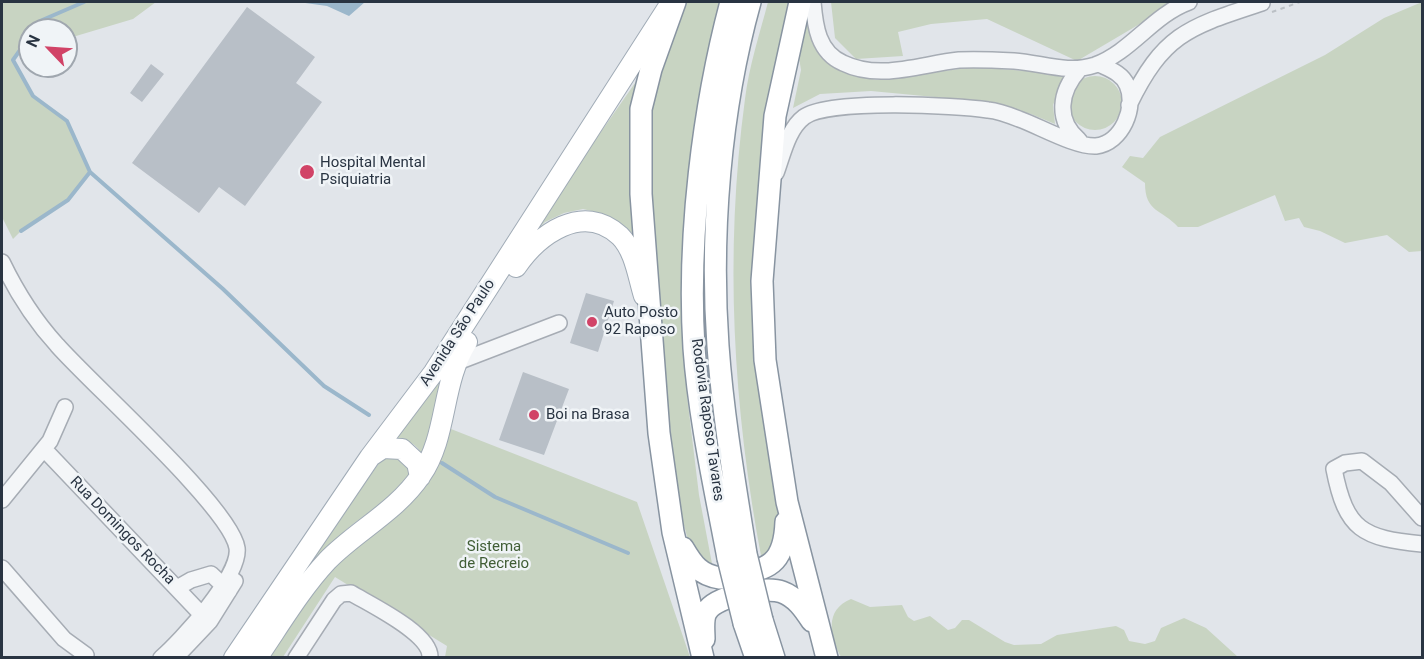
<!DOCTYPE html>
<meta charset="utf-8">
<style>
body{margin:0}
#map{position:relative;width:1424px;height:659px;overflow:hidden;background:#e1e5ea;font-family:Roboto,sans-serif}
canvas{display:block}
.frame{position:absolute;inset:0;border:3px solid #293442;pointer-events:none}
.north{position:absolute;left:18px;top:18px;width:60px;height:60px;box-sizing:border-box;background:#f0f4f7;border:2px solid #a0a7af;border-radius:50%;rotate:295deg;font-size:16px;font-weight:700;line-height:24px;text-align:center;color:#293442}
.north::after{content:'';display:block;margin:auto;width:21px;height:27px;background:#d14367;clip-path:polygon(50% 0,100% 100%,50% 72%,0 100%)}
</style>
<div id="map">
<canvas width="1424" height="659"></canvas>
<div class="frame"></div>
<div class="north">N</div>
</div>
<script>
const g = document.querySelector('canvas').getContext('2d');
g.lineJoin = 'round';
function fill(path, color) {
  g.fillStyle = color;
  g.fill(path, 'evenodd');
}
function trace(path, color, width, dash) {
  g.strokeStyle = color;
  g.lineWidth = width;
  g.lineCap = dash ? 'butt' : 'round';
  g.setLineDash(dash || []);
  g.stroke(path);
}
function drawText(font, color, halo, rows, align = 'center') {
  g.font = font + ' Roboto,sans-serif';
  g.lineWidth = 5;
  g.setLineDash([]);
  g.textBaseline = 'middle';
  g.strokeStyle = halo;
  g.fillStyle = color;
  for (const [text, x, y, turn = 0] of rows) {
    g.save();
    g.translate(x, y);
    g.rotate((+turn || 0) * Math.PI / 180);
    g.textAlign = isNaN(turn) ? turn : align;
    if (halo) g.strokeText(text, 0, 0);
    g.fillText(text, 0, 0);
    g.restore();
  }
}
fill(new Path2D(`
 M2 2H156L133 19 66 39V30H30V43H26L13 60 33 96 67 121 90 172 68 200 21 231 13 239 2 217Z
 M687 2H723L685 269 687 396 699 495 713 569 703 566 688 540 679 507 657 308 648 120 656 80Z
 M768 2H793L757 357 765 435 782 535 762 561C733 408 724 254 745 99 749 66 760 33 768 2Z
 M806 2 831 64 853 75 877 80 974 67 1066 74 1053 105 1055 124 1031 114 977 101 871 91 820 94 793 108 801 70 796 39Z
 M831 2H1177L1077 61 987 19 931 24 898 32 903 56 856 59 835 38Z
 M1422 2V251L1409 252 1387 235 1345 243 1320 231 1304 227 1299 218 1285 221 1275 195 1198 227H1178C1162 209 1145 213 1145 183L1122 167 1130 156 1143 158 1160 137 1325 55 1384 18Z
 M642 73 640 247 632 233 616 221 600 213 583 209 564 213 545 222 528 239 470 323 423 457C416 441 404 438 387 439Z
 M1068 103a27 27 0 1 1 54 0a27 27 0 1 1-54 0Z
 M451 429 637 502 690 657H445L447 646 335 577 283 657 264 658 333 563 431 471Z
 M384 456H404L410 473C395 503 364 511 342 534 307 570 281 616 252 657L241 658Z
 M851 599 870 607 902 605 908 617 914 621 930 616 948 630 955 628 962 620H969L1005 642 1014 645 1041 644 1057 635 1116 626 1124 630 1129 641 1145 644 1155 641 1161 628 1184 618 1206 628 1238 657H841C830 636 824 610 851 599Z`), '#c8d4c2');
fill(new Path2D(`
 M298 2H365L349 16 327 6Z`), '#9bb7cb');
trace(new Path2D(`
 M34 30 40 21 84 2
 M90 172 223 289 324 386 369 415
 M21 231 68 200 90 172 67 121 33 96 13 60 30 36
 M442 463 495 497 628 553`), '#9bb7cb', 4);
fill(new Path2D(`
 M247 7 315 57 296 83 322 102 245 206 219 187 199 213 132 163Z
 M151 64 164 74 142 102 130 93Z
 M586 293 614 301 598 352 570 343Z
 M523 372 569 389 544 455 499 440Z`), '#b8bfc7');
const minor = new Path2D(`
 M813 2C815 26 818 52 843 63 880 81 921 64 959 60 977 59 996 60 1014 61 1042 63 1068 74 1095 65 1131 52 1153 15 1189 2
 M1129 105C1164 33 1189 27 1262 3
 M1079 140C1055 120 1060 91 1079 70
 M776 173C783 154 788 129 804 117 828 99 956 105 988 110 999 111 1009 115 1019 119 1039 126 1075 147 1096 146 1122 143 1137 107 1127 85 1122 73 1109 69 1099 64
 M2 262C17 293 34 320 57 345 90 383 231 508 237 548 241 575 181 641 161 658
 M455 363 559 323
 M44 449 203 616 202 622
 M2 500 50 441 65 407
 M1422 518 1391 483 1362 461 1345 463 1334 469C1346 531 1363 538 1422 544
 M2 568 64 639 86 655
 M177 588 191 580 211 574 229 591
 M177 656 210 621 235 581
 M296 658 334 600 341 594 351 593C371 605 432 634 430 658`);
const major = new Path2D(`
 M516 267C538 235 583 201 620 236 635 251 638 277 644 296
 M371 456 383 448 402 449 417 463 420 477
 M234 658 370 457 434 372 667 9
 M257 658C279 626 300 590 327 561 356 531 397 511 421 475 448 436 441 383 467 342`);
const highway = new Path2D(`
 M675 2 651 69 641 109V194L659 433 673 532 703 658
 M800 2 775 116 762 281 765 360 787 502 827 658
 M683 548C693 565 700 575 720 578 762 569 784 572 786 522
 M746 554C735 485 723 416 718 346 710 234 720 110 750 2
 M728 558C715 489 699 418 694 348 687 238 703 107 731 2
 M762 620 774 658
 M744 623 756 658
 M704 639C704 630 702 618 707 611 716 596 766 586 782 592 796 597 804 609 812 621`);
trace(minor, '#a6acb4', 18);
trace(major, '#a0abb6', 22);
trace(highway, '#8894a1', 24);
trace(new Path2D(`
 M1272 12 1300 2`), '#bbc0c5', 2, [4.5, 4.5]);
trace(minor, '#f4f6f8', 15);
trace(major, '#fff', 20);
trace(highway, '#fff', 21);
const highwayBridge = new Path2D(`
 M746 554 762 620
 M728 558 744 623`);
trace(highwayBridge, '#8894a1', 24, []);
trace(highwayBridge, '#fff', 21);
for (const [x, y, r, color] of [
 [307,172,8,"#d14367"],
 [592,322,6,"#d14367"],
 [534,415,6,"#d14367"]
]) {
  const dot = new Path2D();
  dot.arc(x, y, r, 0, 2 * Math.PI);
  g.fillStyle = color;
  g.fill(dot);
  trace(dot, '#f0f4f7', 2);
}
drawText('15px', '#293442', '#f0f4f7', [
 ["Hospital Mental",320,163],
 ["Psiquiatria",320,180],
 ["Auto Posto",604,313],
 ["92 Raposo",604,330],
 ["Boi na Brasa",546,415]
], 'left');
drawText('15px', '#293442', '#f0f4f7', [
 ["Avenida São Paulo",458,333,-57],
 ["Rodovia Raposo Tavares",707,420,82],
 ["Rua Domingos Rocha",122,531,46]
]);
drawText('15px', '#415e36', '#f0f4f7', [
 ["Sistema",494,547],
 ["de Recreio",494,564]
]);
</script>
